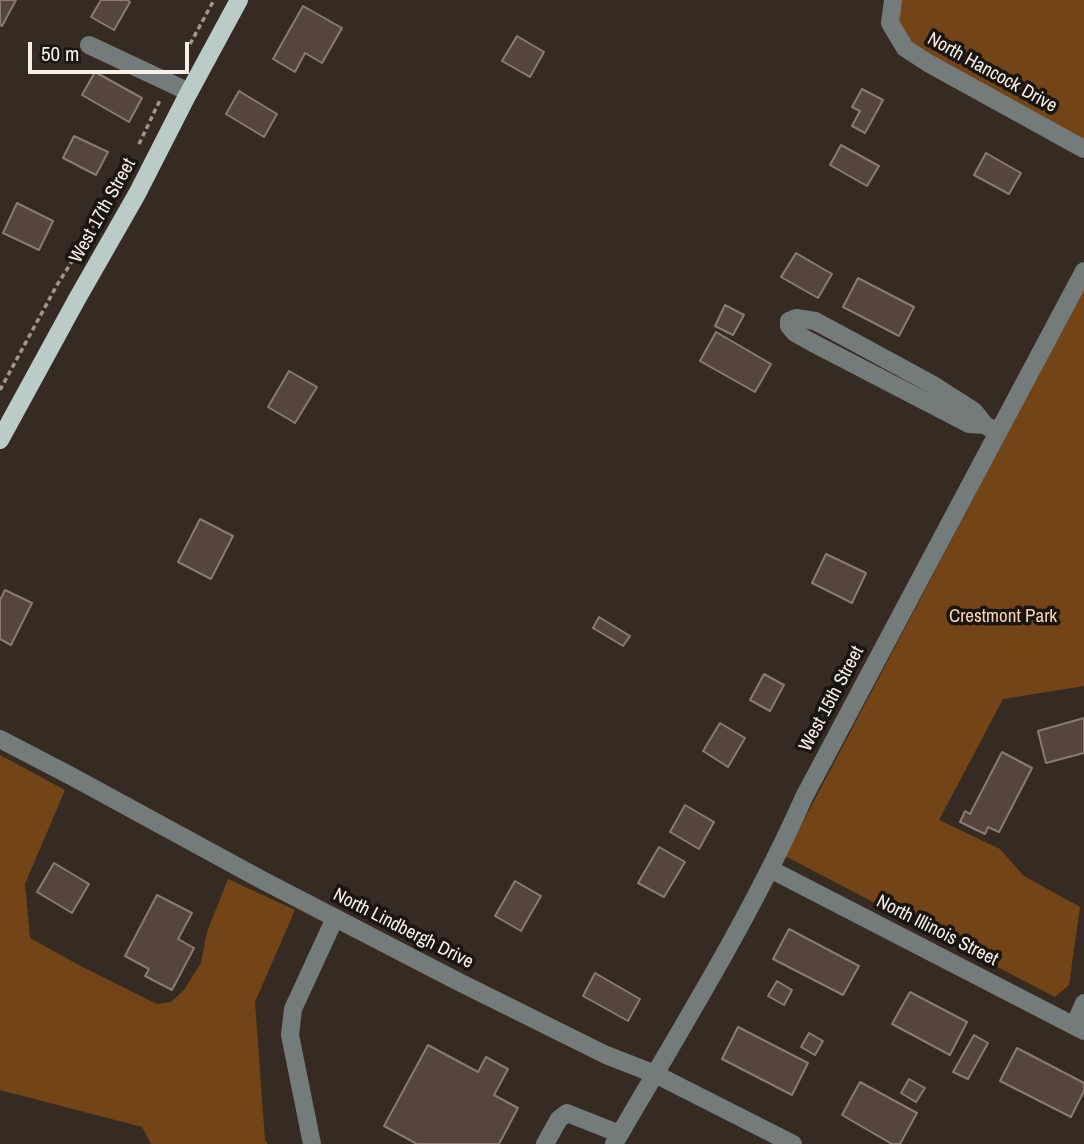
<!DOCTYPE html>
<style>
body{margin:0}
#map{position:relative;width:1084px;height:1144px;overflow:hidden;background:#362b22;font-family:"Archivo Narrow",sans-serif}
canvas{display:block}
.scale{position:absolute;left:28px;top:42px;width:161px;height:32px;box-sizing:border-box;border:4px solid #f7f0e9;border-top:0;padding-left:9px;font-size:21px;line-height:24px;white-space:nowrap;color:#f7f0e9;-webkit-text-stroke:5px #1a1511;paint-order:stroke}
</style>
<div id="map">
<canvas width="1084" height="1144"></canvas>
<div class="scale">50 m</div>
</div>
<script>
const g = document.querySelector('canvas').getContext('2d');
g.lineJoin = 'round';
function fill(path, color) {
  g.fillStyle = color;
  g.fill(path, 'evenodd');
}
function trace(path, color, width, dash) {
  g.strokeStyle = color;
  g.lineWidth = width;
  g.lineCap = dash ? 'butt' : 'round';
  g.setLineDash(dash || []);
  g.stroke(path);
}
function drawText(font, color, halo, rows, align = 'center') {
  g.font = font + ' "Archivo Narrow",sans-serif';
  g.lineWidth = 7;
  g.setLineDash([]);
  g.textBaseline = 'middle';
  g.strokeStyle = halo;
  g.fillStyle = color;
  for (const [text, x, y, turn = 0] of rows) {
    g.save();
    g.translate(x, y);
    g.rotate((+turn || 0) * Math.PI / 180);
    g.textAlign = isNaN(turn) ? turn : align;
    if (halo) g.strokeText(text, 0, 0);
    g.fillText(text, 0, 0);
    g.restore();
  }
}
fill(new Path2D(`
 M897 0H1084V139L911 46 895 20Z
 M1084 288V686L1003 699 939 820 1000 849 1024 876 1080 907 1069 985 1055 997 785 856Z
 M0 755 65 790 25 884 30 938 77 964 157 1004 171 1002 184 990 201 963 207 932 228 879 295 910 255 1002 265 1140 268 1144H151L142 1127 0 1090Z`), '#734516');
const building = new Path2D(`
 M0 0H16L2 26 0 25Z
 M101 0H127L130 2 114 30 91 17Z
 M303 6 342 28 322 63 305 53 295 72 273 59Z
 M517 36 544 52 530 77 502 61Z
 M95 72 142 98 129 122 82 95Z
 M862 89 883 100 865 133 852 126 860 111 852 107Z
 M239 91 277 114 264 137 226 114Z
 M74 136 108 152 96 175 63 158Z
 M841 145 879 166 867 186 830 165Z
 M986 153 1021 173 1009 194 974 175Z
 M17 203 53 221 39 250 3 233Z
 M796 253 832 274 818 298 781 277Z
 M858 278 914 307 899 336 843 307Z
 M725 305 744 315 733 335 715 326Z
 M716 332 771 364 755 392 700 361Z
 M289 371 317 387 295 423 268 407Z
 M200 519 233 536 211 579 178 562Z
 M826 554 866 573 852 603 812 583Z
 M5 590 32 603 11 645 0 639V600Z
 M599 617 630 636 623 646 593 628Z
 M764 674 784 685 770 711 750 700Z
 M1084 718V753L1046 763 1038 731Z
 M720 723 745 738 728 767 703 751Z
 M1002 752 1032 768 999 832 988 827 985 834 960 822 965 811 970 814Z
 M685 805 714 822 699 849 670 832Z
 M659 847 685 862 664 897 638 883Z
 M54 863 89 884 72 913 37 892Z
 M515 881 541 896 521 931 495 916Z
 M157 895 192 913 178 939 194 948 172 990 145 976 149 969 125 956Z
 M789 929 859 966 843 995 773 959Z
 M595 973 640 999 628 1021 583 996Z
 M777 981 792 990 784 1005 768 996Z
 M910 992 967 1022 950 1055 892 1024Z
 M738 1027 808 1063 792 1095 722 1059Z
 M809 1033 823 1041 815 1055 801 1047Z
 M974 1035 988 1043 968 1079 953 1072Z
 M428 1045 478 1072 486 1057 508 1069 494 1095 518 1108 499 1144H417L384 1126Z
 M1017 1048 1084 1083V1091L1071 1117 1000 1081Z
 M909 1079 925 1088 916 1102 901 1093Z
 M860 1082 917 1113 900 1144H892L842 1115Z`);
fill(building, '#54463e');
trace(building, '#8a7a72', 2);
trace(new Path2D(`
 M190 44 214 0
 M139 144 160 100
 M0 390 57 285 85 241 124 172`), '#a0978f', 3.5, [5, 3.5]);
trace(new Path2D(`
 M893 0 890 23 905 48 928 63 1084 149
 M89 45 189 92
 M985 425 969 424 811 342 795 333 789 326V321L796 318 815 321 856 343 935 386 974 411 985 425 998 433
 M0 739 71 776 262 880 457 981 606 1055 655 1074 793 1144
 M770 869 1084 1031
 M1074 1026 1084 1003
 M312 1144 290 1035 293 1009 335 918
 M545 1144 559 1119 567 1113 620 1134
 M614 1144C680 1030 751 917 804 797L1084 271`), '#747c7b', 18);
trace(new Path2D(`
 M0 440 77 299 137 194 187 96 239 0`), '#bacbc8', 18);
drawText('19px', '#f7f0e9', '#1a1511', [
 ["North Hancock Drive",992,73,29],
 ["West 17th Street",103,211,-61],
 ["West 15th Street",832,699,-62],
 ["North Lindbergh Drive",403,929,27],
 ["North Illinois Street",937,931,27]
]);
drawText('19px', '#f9d5b6', '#1a1511', [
 ["Crestmont Park",1003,617]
]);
</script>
